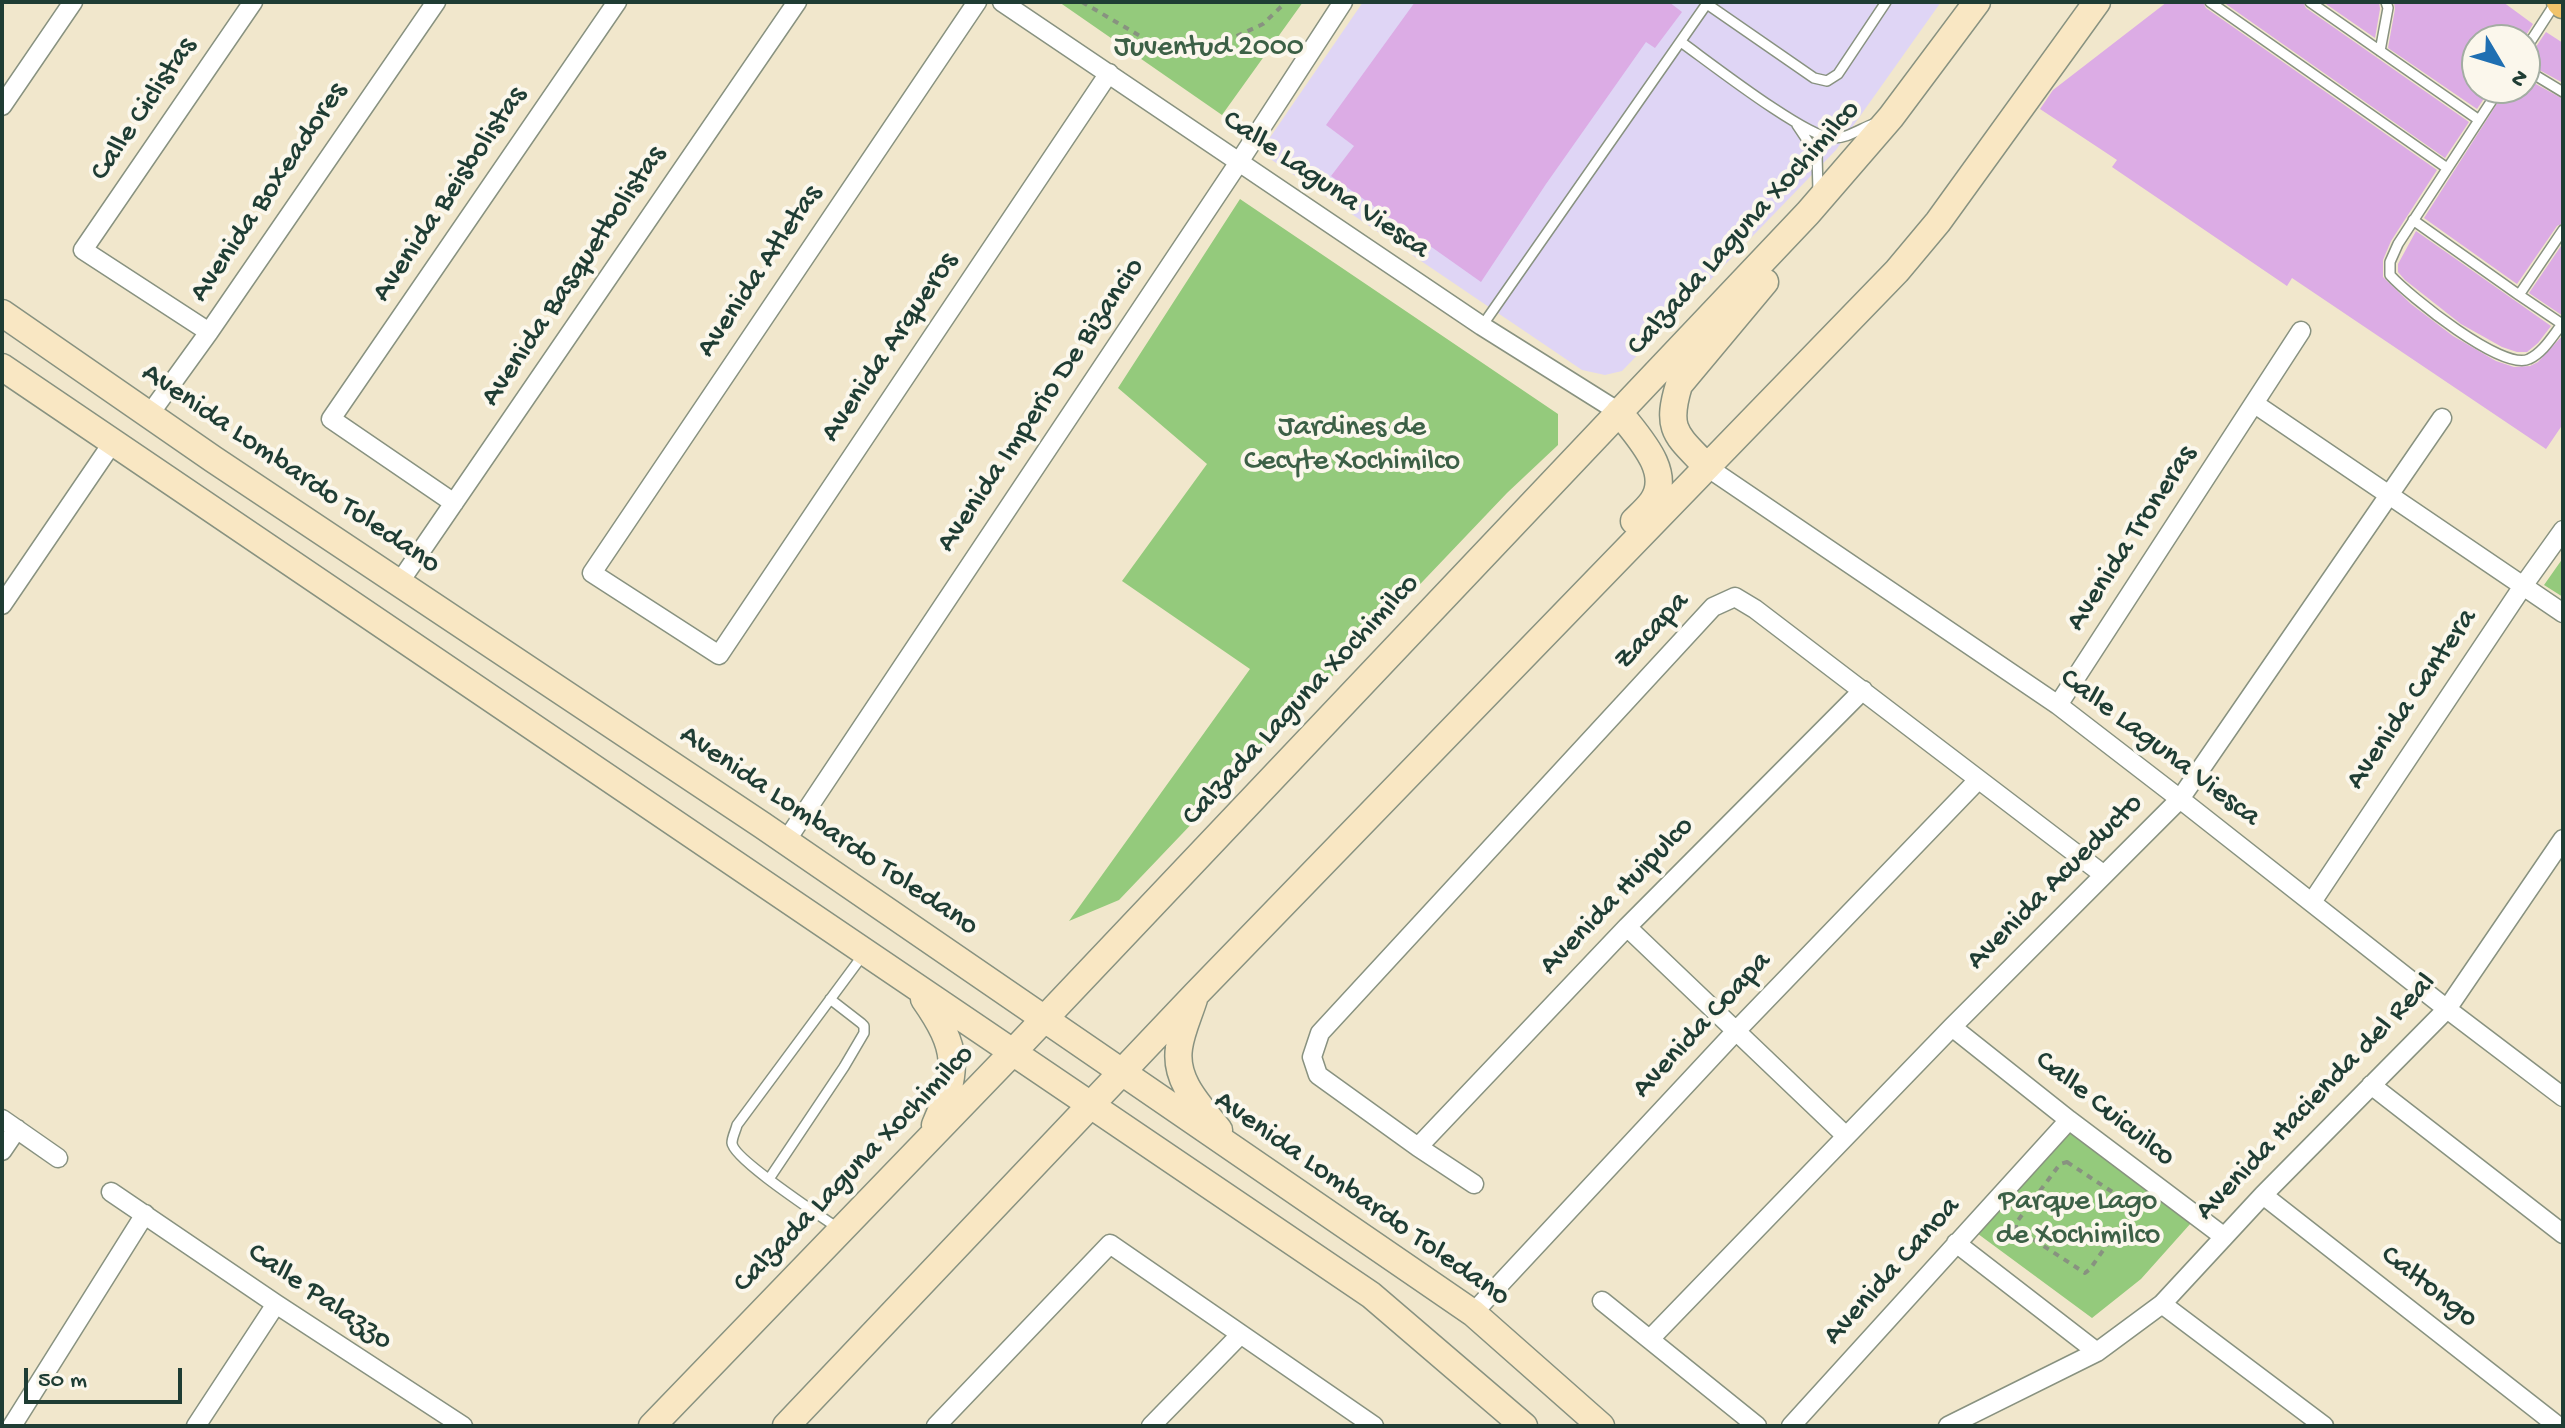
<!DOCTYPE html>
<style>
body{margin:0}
#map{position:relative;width:2565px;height:1428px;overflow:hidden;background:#f1e7cc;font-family:"Gochi Hand",sans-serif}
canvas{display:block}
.frame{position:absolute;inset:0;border:4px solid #1f3d34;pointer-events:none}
.north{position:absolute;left:2461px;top:24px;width:80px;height:80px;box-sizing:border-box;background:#fbf7ec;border:2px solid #a3ada2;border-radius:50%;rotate:128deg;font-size:22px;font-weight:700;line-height:32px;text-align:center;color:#1f3d34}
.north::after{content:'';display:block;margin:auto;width:28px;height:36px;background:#1f6fb2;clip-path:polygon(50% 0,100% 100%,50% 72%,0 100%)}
.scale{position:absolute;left:24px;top:1368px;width:158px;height:36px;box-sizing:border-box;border:4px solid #1f3d34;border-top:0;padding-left:10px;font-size:24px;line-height:28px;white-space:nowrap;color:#1f3d34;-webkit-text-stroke:6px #fbf7ec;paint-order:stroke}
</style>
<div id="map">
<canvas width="2565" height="1428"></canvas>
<div class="frame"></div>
<div class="north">N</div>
<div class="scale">50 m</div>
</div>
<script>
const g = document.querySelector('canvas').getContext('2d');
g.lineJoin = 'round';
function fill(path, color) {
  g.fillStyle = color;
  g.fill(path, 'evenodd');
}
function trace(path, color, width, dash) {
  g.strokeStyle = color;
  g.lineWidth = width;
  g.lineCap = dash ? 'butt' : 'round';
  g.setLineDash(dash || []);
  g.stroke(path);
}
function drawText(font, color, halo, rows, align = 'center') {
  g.font = font + ' "Gochi Hand",sans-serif';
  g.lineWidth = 8;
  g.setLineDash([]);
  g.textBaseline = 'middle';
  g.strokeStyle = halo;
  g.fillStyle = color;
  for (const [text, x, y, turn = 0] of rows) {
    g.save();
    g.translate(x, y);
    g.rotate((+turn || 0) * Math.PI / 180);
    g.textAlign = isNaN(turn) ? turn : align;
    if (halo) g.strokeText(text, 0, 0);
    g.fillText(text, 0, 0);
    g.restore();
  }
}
fill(new Path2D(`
 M1363 2H1941L1836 150 1622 371 1605 375 1582 370 1260 152Z`), '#dfd5f5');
fill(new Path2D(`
 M1059 2H1303L1222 115Z
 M1240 199 1558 414V445L1507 493 1119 900 1069 921 1250 669 1122 581 1207 464 1118 388Z
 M2563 558V597L2544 585Z
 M2069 1120 2191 1223 2141 1279 2092 1318 1970 1228Z`), '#94ca7c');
fill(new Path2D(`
 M1415 2H1669L1682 12 1655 48 1646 42 1546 184 1481 282 1331 176 1354 146 1326 125Z
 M2167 2H2203L2206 8 2437 170 2391 241 2383 260V277L2411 304 2453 336 2496 361 2514 367 2530 366 2538 362 2563 335V424L2546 449 2292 278 2287 286 2112 167 2117 160 2040 109 2053 90Z
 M2223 2H2303L2306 8 2469 122 2445 158Z
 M2323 2H2379L2380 9 2375 38Z
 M2394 2H2503L2533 24 2523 40H2477V88H2491L2477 109 2388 48 2395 9Z
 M2546 32 2563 43V83L2525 62V57L2531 54Z
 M2525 78 2563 99V223L2557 226 2517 284 2424 218 2507 88H2525Z
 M2416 231 2551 326 2538 343 2527 352H2517L2502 347 2461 324 2405 280 2398 272V264Z
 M2563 243V316L2529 293Z`), '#dcace5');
const lane = new Path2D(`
 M2210 2 2447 168
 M2310 2 2479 120
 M1707 4 1814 78 1827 81 1838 74 1886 2
 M1681 42C1709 62 1805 137 1832 138 1846 139 1860 129 1873 124
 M2525 50 2556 2
 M2380 51 2388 8 2386 2
 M2525 69 2563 92
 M2500 88 2398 244 2390 262V275C2409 296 2503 372 2529 359 2544 352 2553 335 2563 323
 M1797 125 1817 155 1818 191
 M2413 220 2519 295 2563 230
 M2519 295 2562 324
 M1482 326 1708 2
 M769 1179 844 1067 864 1033V1026L861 1023 830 999
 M839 1229C821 1216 733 1159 732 1143 732 1137 736 1130 737 1125L863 955`);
const street = new Path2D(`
 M977 2 592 573 719 655 1109 73
 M1002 2 1482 326 1619 412
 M2 106 73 2
 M209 332 83 250 253 2
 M2255 404 2563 613
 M149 415 209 332 436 2
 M1707 467 2058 705 2180 799 2447 1009 2563 1097
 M454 503 331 419 617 2
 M399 583 797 2
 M2 605 113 442
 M2058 705 2301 331
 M786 841 1239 162 1343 2
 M2312 902 2523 586 2563 530
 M1627 927 1846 1136
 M1952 1027 2069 1120 2223 1236
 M2371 1085 2563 1234
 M2 1119 58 1158
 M1418 1147 1627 927 1863 690
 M2 1151 17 1129
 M1474 1184 1418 1147 1318 1075 1312 1057 1320 1033 1713 607 1735 597 1755 609 2104 875
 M111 1192 276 1304 463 1426
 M2263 1195 2558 1426
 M1956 1243 2097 1352
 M1602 1301 1757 1426
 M2162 1304 2324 1426
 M1473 1313 1736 1031 1978 780
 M1650 1339 1952 1027 2180 799 2442 418
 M12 1426 145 1214
 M196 1426 276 1304
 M936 1426 1110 1244 1374 1426
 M1151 1426 1240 1335
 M1791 1426 2069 1120
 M1948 1426 2097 1352 2162 1304 2263 1195 2447 1009 2563 839`);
const secondary = new Path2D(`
 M2 313 213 459 762 825 1473 1313 1601 1426
 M2 367 1371 1295 1524 1426
 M1619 412C1637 436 1674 472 1652 502 1647 509 1640 515 1634 521
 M1707 467C1677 435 1665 431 1679 385L1765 282
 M924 999C959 1049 959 1070 935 1125
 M1194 999C1189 1015 1181 1032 1179 1048 1174 1081 1200 1106 1219 1130
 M652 1426 1012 1053 1808 213 1891 117 1977 2
 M786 1426 1195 995 1897 271 1938 222 2097 2`);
const primary = new Path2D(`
 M2561 2 2563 4`);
trace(lane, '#889280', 12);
trace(street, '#889280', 21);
trace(secondary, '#889280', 29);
trace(primary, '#889280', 31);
trace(new Path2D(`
 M1082 2 1152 43 1215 46 1263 24 1286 2
 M2067 1162 2129 1203 2132 1209 2090 1269 2085 1273 2016 1228V1223L2060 1164Z`), '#889280', 4, [6, 6]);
trace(lane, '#fff', 9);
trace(street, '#fff', 18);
trace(secondary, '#f9e7c3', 26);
trace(primary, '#f1c36a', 28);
drawText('30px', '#3c6046', '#fbf7ec', [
 ["Juventud 2000",1209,49],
 ["Jardines de",1352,429],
 ["Cecyte Xochimilco",1352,463],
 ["Parque Lago",2078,1203],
 ["de Xochimilco",2078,1237]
]);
drawText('30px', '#1f3d34', '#fbf7ec', [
 ["Calle Ciclistas",145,110,-56],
 ["Calle Laguna Viesca",1325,186,34],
 ["Avenida Boxeadores",270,193,-56],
 ["Avenida Beisbolistas",451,195,-56],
 ["Calzada Laguna Xochimilco",1745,229,-48],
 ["Avenida Atletas",761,272,-56],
 ["Avenida Basquetbolistas",575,277,-56],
 ["Avenida Arqueros",891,348,-56],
 ["Avenida Imperio De Bizancio",1042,406,-56],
 ["Avenida Lombardo Toledano",290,470,34],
 ["Avenida Troneras",2133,539,-57],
 ["Zacapa",1653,632,-47],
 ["Avenida Cantera",2413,700,-56],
 ["Calzada Laguna Xochimilco",1302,701,-47],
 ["Calle Laguna Viesca",2159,749,37],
 ["Avenida Lombardo Toledano",828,832,34],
 ["Avenida Acueducto",2056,883,-45],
 ["Avenida Huipulco",1618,897,-46],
 ["Avenida Coapa",1703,1026,-47],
 ["Avenida Hacienda del Real",2317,1098,-46],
 ["Calle Cuicuilco",2104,1110,38],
 ["Calzada Laguna Xochimilco",855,1170,-46],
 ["Avenida Lombardo Toledano",1361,1200,35],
 ["Avenida Canoa",1893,1272,-48],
 ["Caltongo",2428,1288,38],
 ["Calle Palazzo",319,1298,34]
]);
</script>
